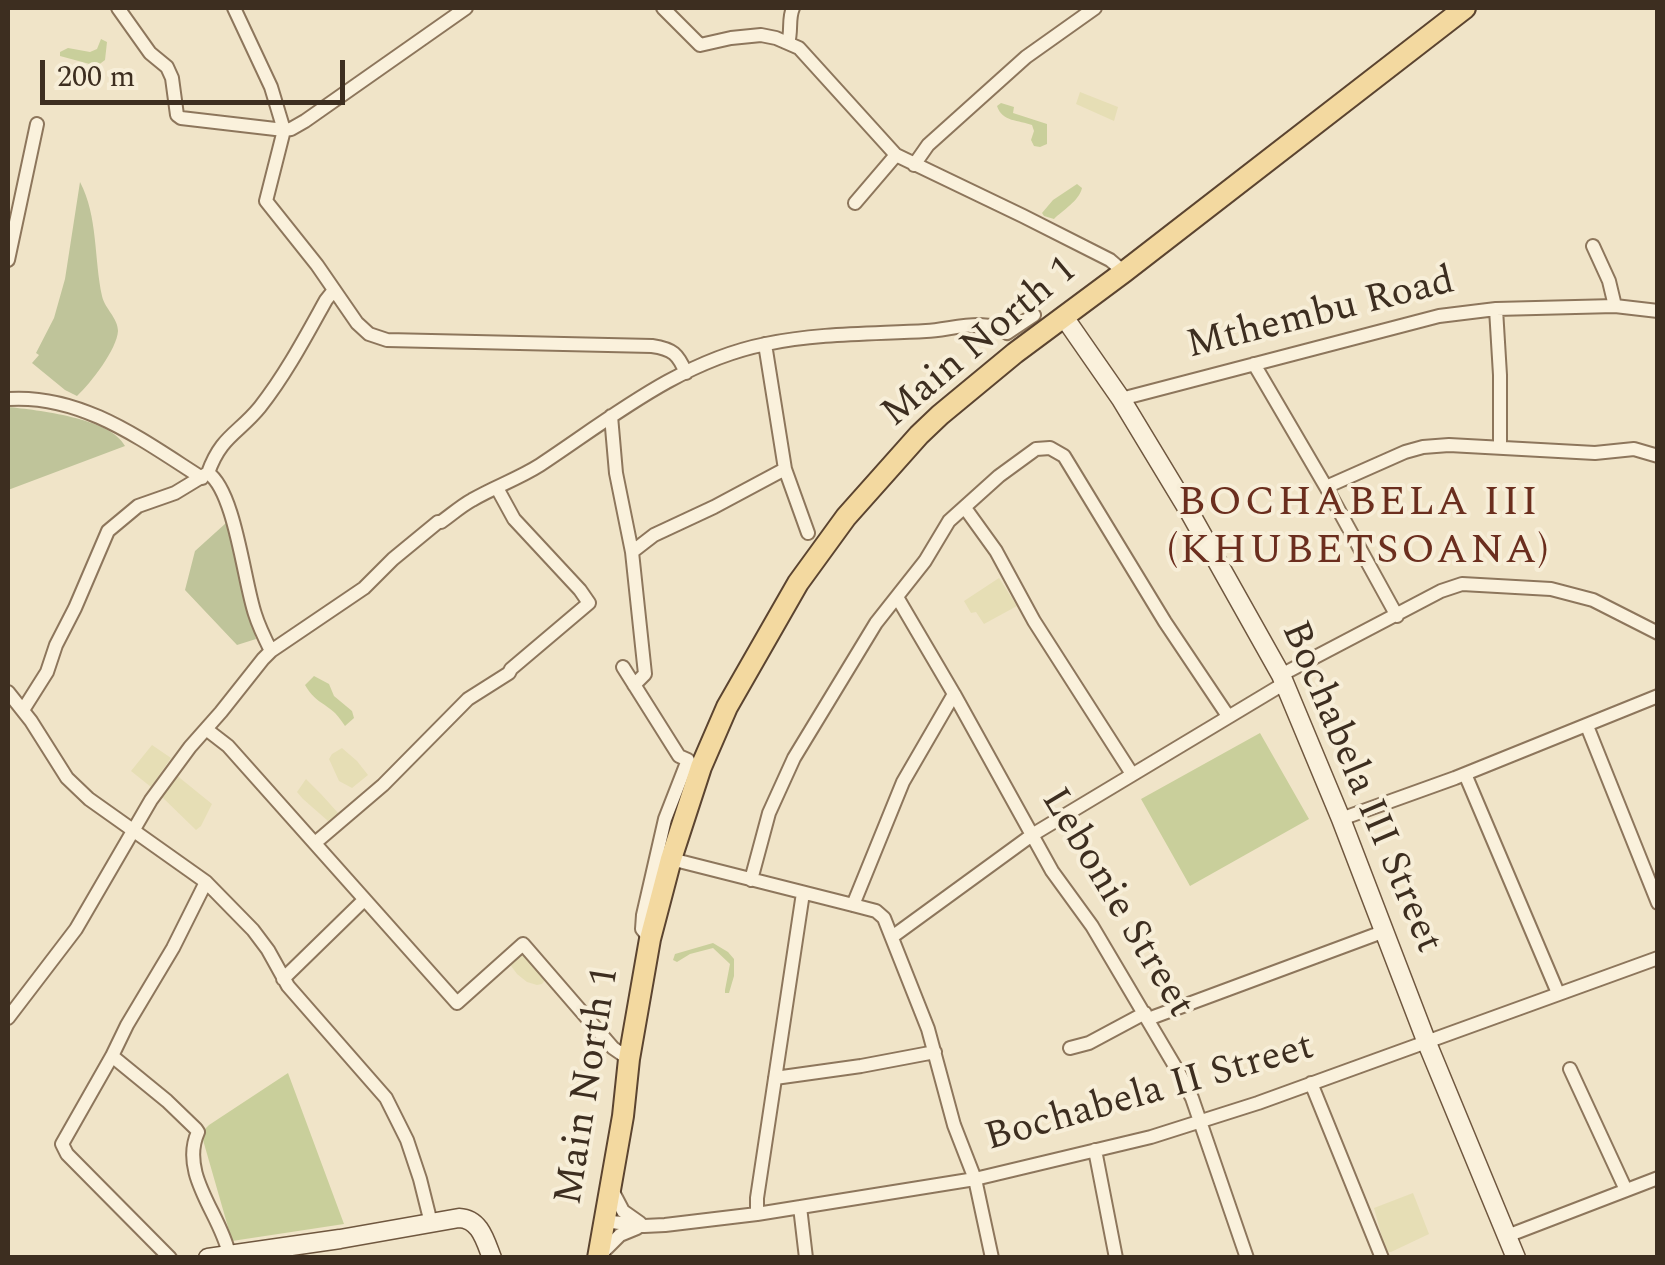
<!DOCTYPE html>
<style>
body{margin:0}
#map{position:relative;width:1665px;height:1265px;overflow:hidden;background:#f0e4c8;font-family:Spectral,serif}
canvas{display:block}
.frame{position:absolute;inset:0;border:10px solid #3d2e20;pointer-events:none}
.scale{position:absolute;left:40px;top:60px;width:305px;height:45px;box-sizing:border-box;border:5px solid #3d2e20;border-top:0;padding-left:12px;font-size:30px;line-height:35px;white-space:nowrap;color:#3d2e20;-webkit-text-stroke:8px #f7eed8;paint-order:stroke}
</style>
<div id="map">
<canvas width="1665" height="1265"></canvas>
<div class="frame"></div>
<div class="scale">200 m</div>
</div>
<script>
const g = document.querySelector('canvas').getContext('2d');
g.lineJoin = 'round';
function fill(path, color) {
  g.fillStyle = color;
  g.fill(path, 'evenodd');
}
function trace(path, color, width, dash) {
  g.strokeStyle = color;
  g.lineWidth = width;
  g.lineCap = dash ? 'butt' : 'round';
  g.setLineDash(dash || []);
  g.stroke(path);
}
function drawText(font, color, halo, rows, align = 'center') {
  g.font = font + ' Spectral,serif';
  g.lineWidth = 8;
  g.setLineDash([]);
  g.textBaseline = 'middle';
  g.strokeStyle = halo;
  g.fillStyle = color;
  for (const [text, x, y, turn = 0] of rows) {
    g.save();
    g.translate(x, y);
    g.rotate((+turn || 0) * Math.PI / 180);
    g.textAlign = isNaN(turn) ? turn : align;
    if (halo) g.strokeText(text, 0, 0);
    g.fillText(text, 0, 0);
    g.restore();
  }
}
fill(new Path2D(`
 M1080 92 1118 107 1114 121 1076 104Z
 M999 578 1017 606 984 624 976 612 971 613 964 601Z
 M152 745 171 758 151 787 131 771Z
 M342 748 357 761 368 775 352 788 339 781 329 759 332 754Z
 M175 774 212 804 201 826 196 830 161 796Z
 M306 779 321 794 339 814 328 821 303 799 297 792Z
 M522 950 545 980 542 984 537 985 527 982 517 974 509 963Z
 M1413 1193 1429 1234 1391 1252H1386L1374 1208Z`), '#e6deb5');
fill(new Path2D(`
 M101 39 107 42 105 60 97 66 60 56V52L68 48 90 52 97 49Z
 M1001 103 1014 107 1013 113 1047 124V144L1040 147 1034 146 1031 140 1034 131 1032 125C1019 120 1002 122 997 106Z
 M1077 184 1082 188C1079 201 1063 210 1054 219L1044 216 1042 213 1053 200Z
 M314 676 329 684 334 696 352 711 354 718 345 726C342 722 339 717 335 713 323 702 314 701 305 685Z
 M1260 733 1309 819 1190 886 1141 799Z
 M713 943 728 952 734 959V976L729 993H725V990L730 964 713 948 690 954 677 962 673 960 675 954Z
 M288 1073 344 1224 232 1241 201 1133 209 1125Z`), '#c9cf9b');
fill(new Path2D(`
 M80 182C98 216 94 259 102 296 105 309 118 318 118 331 117 349 91 383 77 396L65 390 32 363 39 355 36 353 54 318 65 279Z
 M8 407C37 410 111 418 125 446L8 490Z
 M226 523 233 538 256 639 237 645 185 590 195 551Z`), '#bfc49a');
const street = new Path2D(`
 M118 8 150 53 167 67 172 78 177 115 181 118 284 130 291 129 305 121 466 8
 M234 8 271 87 284 130 266 201 317 265 357 323 369 334 387 340 652 346C673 349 678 354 686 373
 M663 8 700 45 731 38 761 35 776 38 799 48 896 155 1023 216 1110 260 1124 272
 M788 43C792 31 788 19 793 8
 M914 165 928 145 1026 57 1095 8
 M855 203 896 155
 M1593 246 1609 281 1615 306
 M8 260 37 124
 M1496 309 1500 375V447
 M765 344 785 469 808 533
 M1254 364 1326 487 1397 616
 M8 399C82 394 142 440 202 478
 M1121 399 1439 316 1496 309 1615 306 1658 311
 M611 416 616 473 632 552 645 674 634 685
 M208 473C235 491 244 582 255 614 259 627 265 639 271 651
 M1326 487 1405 452 1423 447 1449 445 1595 453 1634 449 1658 456
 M965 508 996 551 1034 621 1132 774
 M632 552 654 535 714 507 785 469
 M897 597 954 694 1052 871 1092 926 1179 1073 1192 1098 1247 1258
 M623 667 679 756 688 760 665 819 643 915 642 929 650 939
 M1281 675 1441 591 1462 584 1551 589 1593 600 1658 633
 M8 692 31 721 67 778 89 799 206 882 253 930 268 950 288 986 386 1098 407 1140 420 1179 431 1223
 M23 710 47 672 56 645 75 608 108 531 138 506 175 493 208 473C221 436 238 434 260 407 286 374 306 336 326 300L334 290
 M1587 726 1658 903
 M206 729 228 746 457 1003 523 944 613 1048 629 1059
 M1465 774 1558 993
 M1341 819 1455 778 1658 696
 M315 843 383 785 468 699 509 673 511 669 589 603 580 590 514 519 497 488
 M671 859 853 905 876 911 884 918 928 1029 954 1125 975 1179 992 1258
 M751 880 769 813 794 758 876 623 925 561 949 521 999 476 1036 449 1050 448 1064 456 1165 622 1228 716
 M853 905 903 782 954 694
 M892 937 1032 835 1285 683
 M283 979 364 900
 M8 1018 76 929 151 800 190 747 221 712 263 659 271 651 364 588 393 559 438 522H441C451 515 461 506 472 500 494 487 518 479 540 465 611 418 680 361 766 344 818 333 873 334 926 331 951 330 985 317 1007 333L1034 315
 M1148 1019 1385 931
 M1070 1048 1089 1043 1145 1013
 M112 1056 167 1101 196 1129 198 1132C179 1174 221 1215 229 1254
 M1570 1069 1626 1190
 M775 1078 861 1066 935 1052
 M1311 1083 1382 1258
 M1095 1150 1116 1258
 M612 1190 623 1211 640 1223
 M800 1207 806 1258
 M757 1214V1198L803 893
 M604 1221 644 1226 665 1225 757 1214 975 1179 1151 1137 1258 1103 1658 958
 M1507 1236 1658 1178
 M602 1253 620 1235 637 1228
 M170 1258 67 1154 62 1144 112 1056 127 1025 173 948 206 882`);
const secondary = new Path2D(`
 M1064 317 1121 399 1190 513 1281 675 1341 819 1427 1043 1516 1258
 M208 1258 340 1239 459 1218C480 1219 485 1240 492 1258`);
const primary = new Path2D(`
 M598 1258 623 1116 629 1059 650 939 671 859 701 767 727 707 798 583 846 517 919 435 940 415 1015 353 1124 272 1465 8`);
trace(street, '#8d765c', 16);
trace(secondary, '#6f573f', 21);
trace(primary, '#5b4430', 24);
trace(street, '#faf1dc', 12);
trace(secondary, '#faf1dc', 18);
trace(primary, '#f3d9a0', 20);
drawText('40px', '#3d2e20', '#f7eed8', [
 ["Mthembu Road",1321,316,-14],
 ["Main North 1",981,344,-40],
 ["Bochabela III Street",1359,788,67],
 ["Lebonie Street",1115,904,59],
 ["Main North 1",590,1086,-81],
 ["Bochabela II Street",1150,1095,-16]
]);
g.letterSpacing = '2.5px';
drawText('42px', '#6b2e1e', '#f7eed8', [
 ["BOCHABELA III",1359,506],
 ["(KHUBETSOANA)",1359,554]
]);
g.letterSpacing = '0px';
</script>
